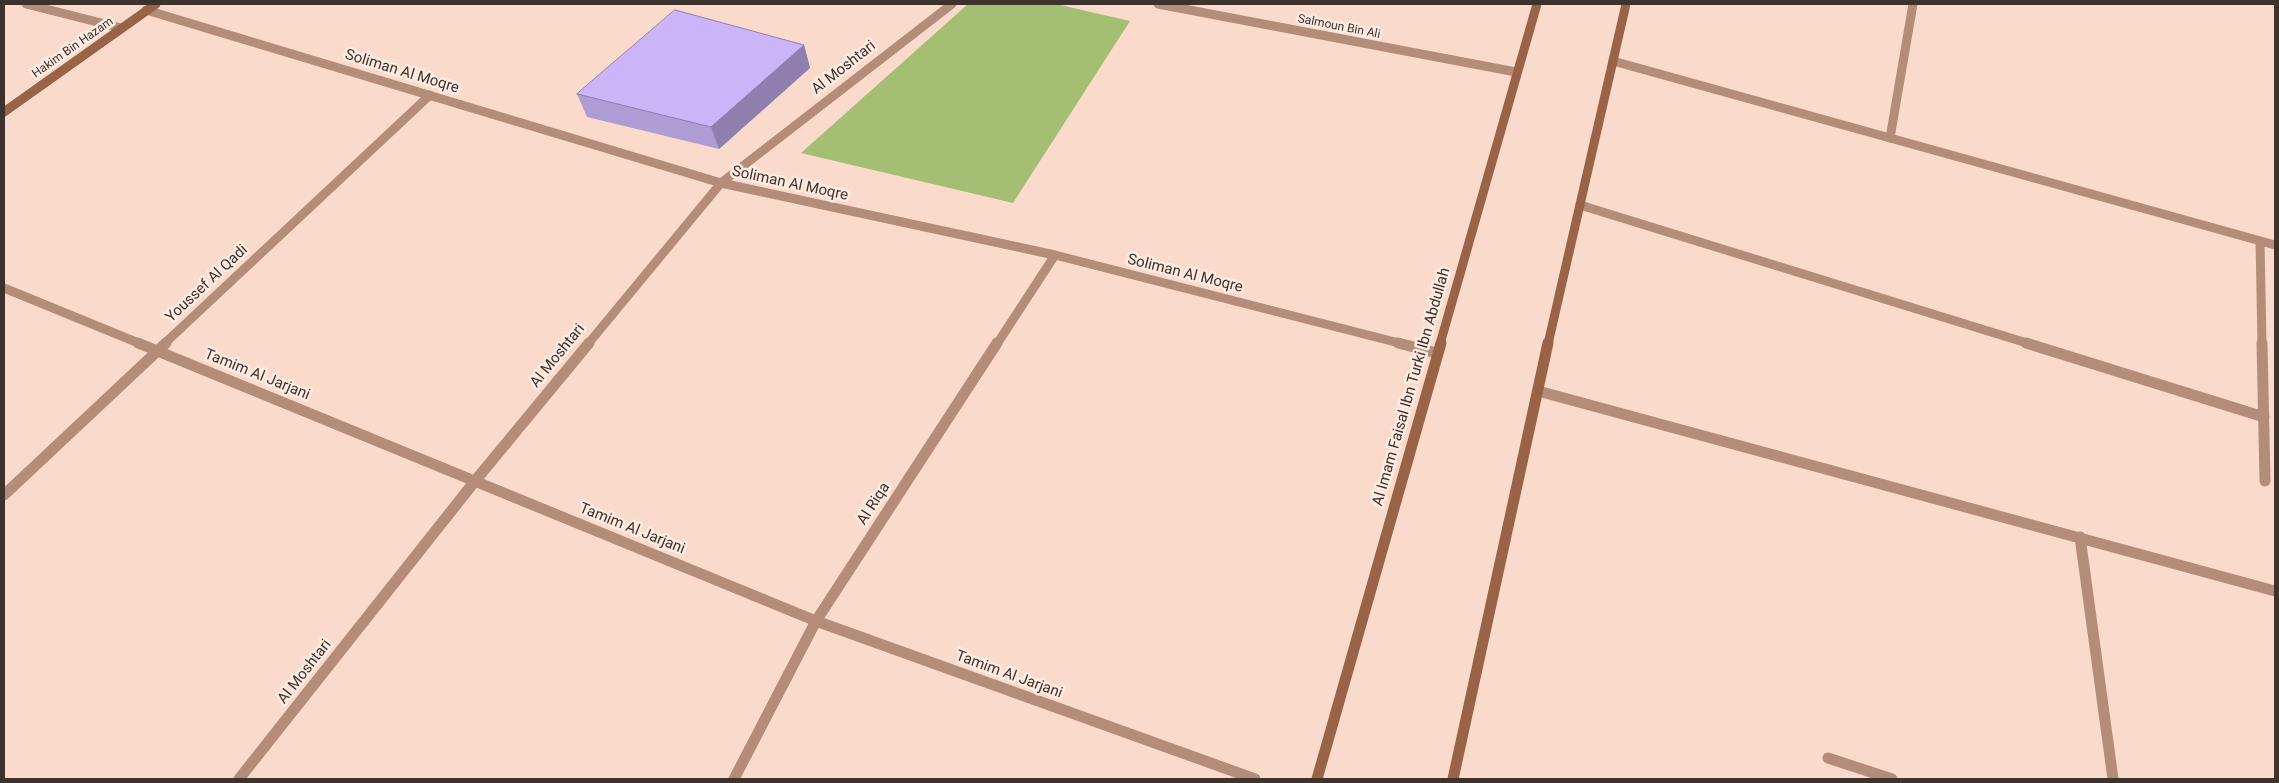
<!DOCTYPE html>
<style>
body{margin:0}
#map{position:relative;width:2279px;height:783px;overflow:hidden;background:#fadbcb;font-family:Roboto,sans-serif}
canvas{display:block}
.frame{position:absolute;inset:0;border:5px solid #3e322c;pointer-events:none}
</style>
<div id="map">
<canvas width="2279" height="783"></canvas>
<div class="frame"></div>
</div>
<script>
const g = document.querySelector('canvas').getContext('2d');
g.lineJoin = 'round';
function fill(path, color) {
  g.fillStyle = color;
  g.fill(path, 'evenodd');
}
function trace(path, color, width, dash) {
  g.strokeStyle = color;
  g.lineWidth = width;
  g.lineCap = dash ? 'butt' : 'round';
  g.setLineDash(dash || []);
  g.stroke(path);
}
function drawText(font, color, halo, rows, align = 'center') {
  g.font = font + ' Roboto,sans-serif';
  g.lineWidth = 5;
  g.setLineDash([]);
  g.textBaseline = 'middle';
  g.strokeStyle = halo;
  g.fillStyle = color;
  for (const [text, x, y, turn = 0] of rows) {
    g.save();
    g.translate(x, y);
    g.rotate((+turn || 0) * Math.PI / 180);
    g.textAlign = isNaN(turn) ? turn : align;
    if (halo) g.strokeText(text, 0, 0);
    g.fillText(text, 0, 0);
    g.restore();
  }
}
fill(new Path2D(`
 M968 4H1056L1130 21 1013 203 801 153Z`), '#a4bf74');
trace(new Path2D(`
 M1890 138 1913 4`), '#b38d7a', 9);
trace(new Path2D(`
 M26 4 121 28
 M1158 4 1516 72
 M146 10 721 183 1055 255 1403 344
 M1613 61 2275 245
 M1580 205 2030 344
 M2260 241 2262 344
 M4 288 141 344
 M164 344 430 95
 M588 344 721 183 952 4
 M997 344 1055 255`), '#b38d7a', 9);
trace(new Path2D(`
 M138 343 816 621 1255 779
 M1398 343 1437 353
 M2026 343 2264 417
 M2262 343 2265 481
 M1538 391 2275 591
 M4 495 166 343
 M2080 537 2113 779
 M1828 758 1892 779
 M239 779 475 481 589 343
 M734 779 816 621 997 343`), '#b38d7a', 11);
trace(new Path2D(`
 M4 112 156 4
 M1440 344 1537 4
 M1548 344 1626 4`), '#996347', 9);
trace(new Path2D(`
 M1317 779 1441 343
 M1453 779 1548 343`), '#996347', 11);
fill(new Path2D(`
 M804 45 810 68 719 149 587 117 577 94Z`), '#af9cd5');
fill(new Path2D(`
 M804 45 810 68 719 149 711 127Z`), '#8e7fae');
const building = new Path2D(`
 M675 10 804 45 711 127 577 94Z`);
fill(building, '#cbb5f8');
trace(building, '#8e7fae', 1);
drawText('12px', '#3e322c', '#feebe2', [
 ["Salmoun Bin Ali",1339,27,11],
 ["Hakim Bin Hazam",73,48,-35]
]);
drawText('15px', '#3e322c', '#feebe2', [
 ["Al Moshtari",844,68,-38],
 ["Soliman Al Moqre",402,72,17],
 ["Soliman Al Moqre",790,184,12],
 ["Soliman Al Moqre",1185,274,14],
 ["Youssef Al Qadi",207,284,-43],
 ["Al Moshtari",558,356,-51],
 ["Tamim Al Jarjani",257,375,22],
 ["Al Imam Faisal Ibn Turki Ibn Abdullah",1412,387,-74],
 ["Al Riqa",874,504,-57],
 ["Tamim Al Jarjani",632,529,22],
 ["Al Moshtari",305,672,-52],
 ["Tamim Al Jarjani",1009,675,20]
]);
</script>
